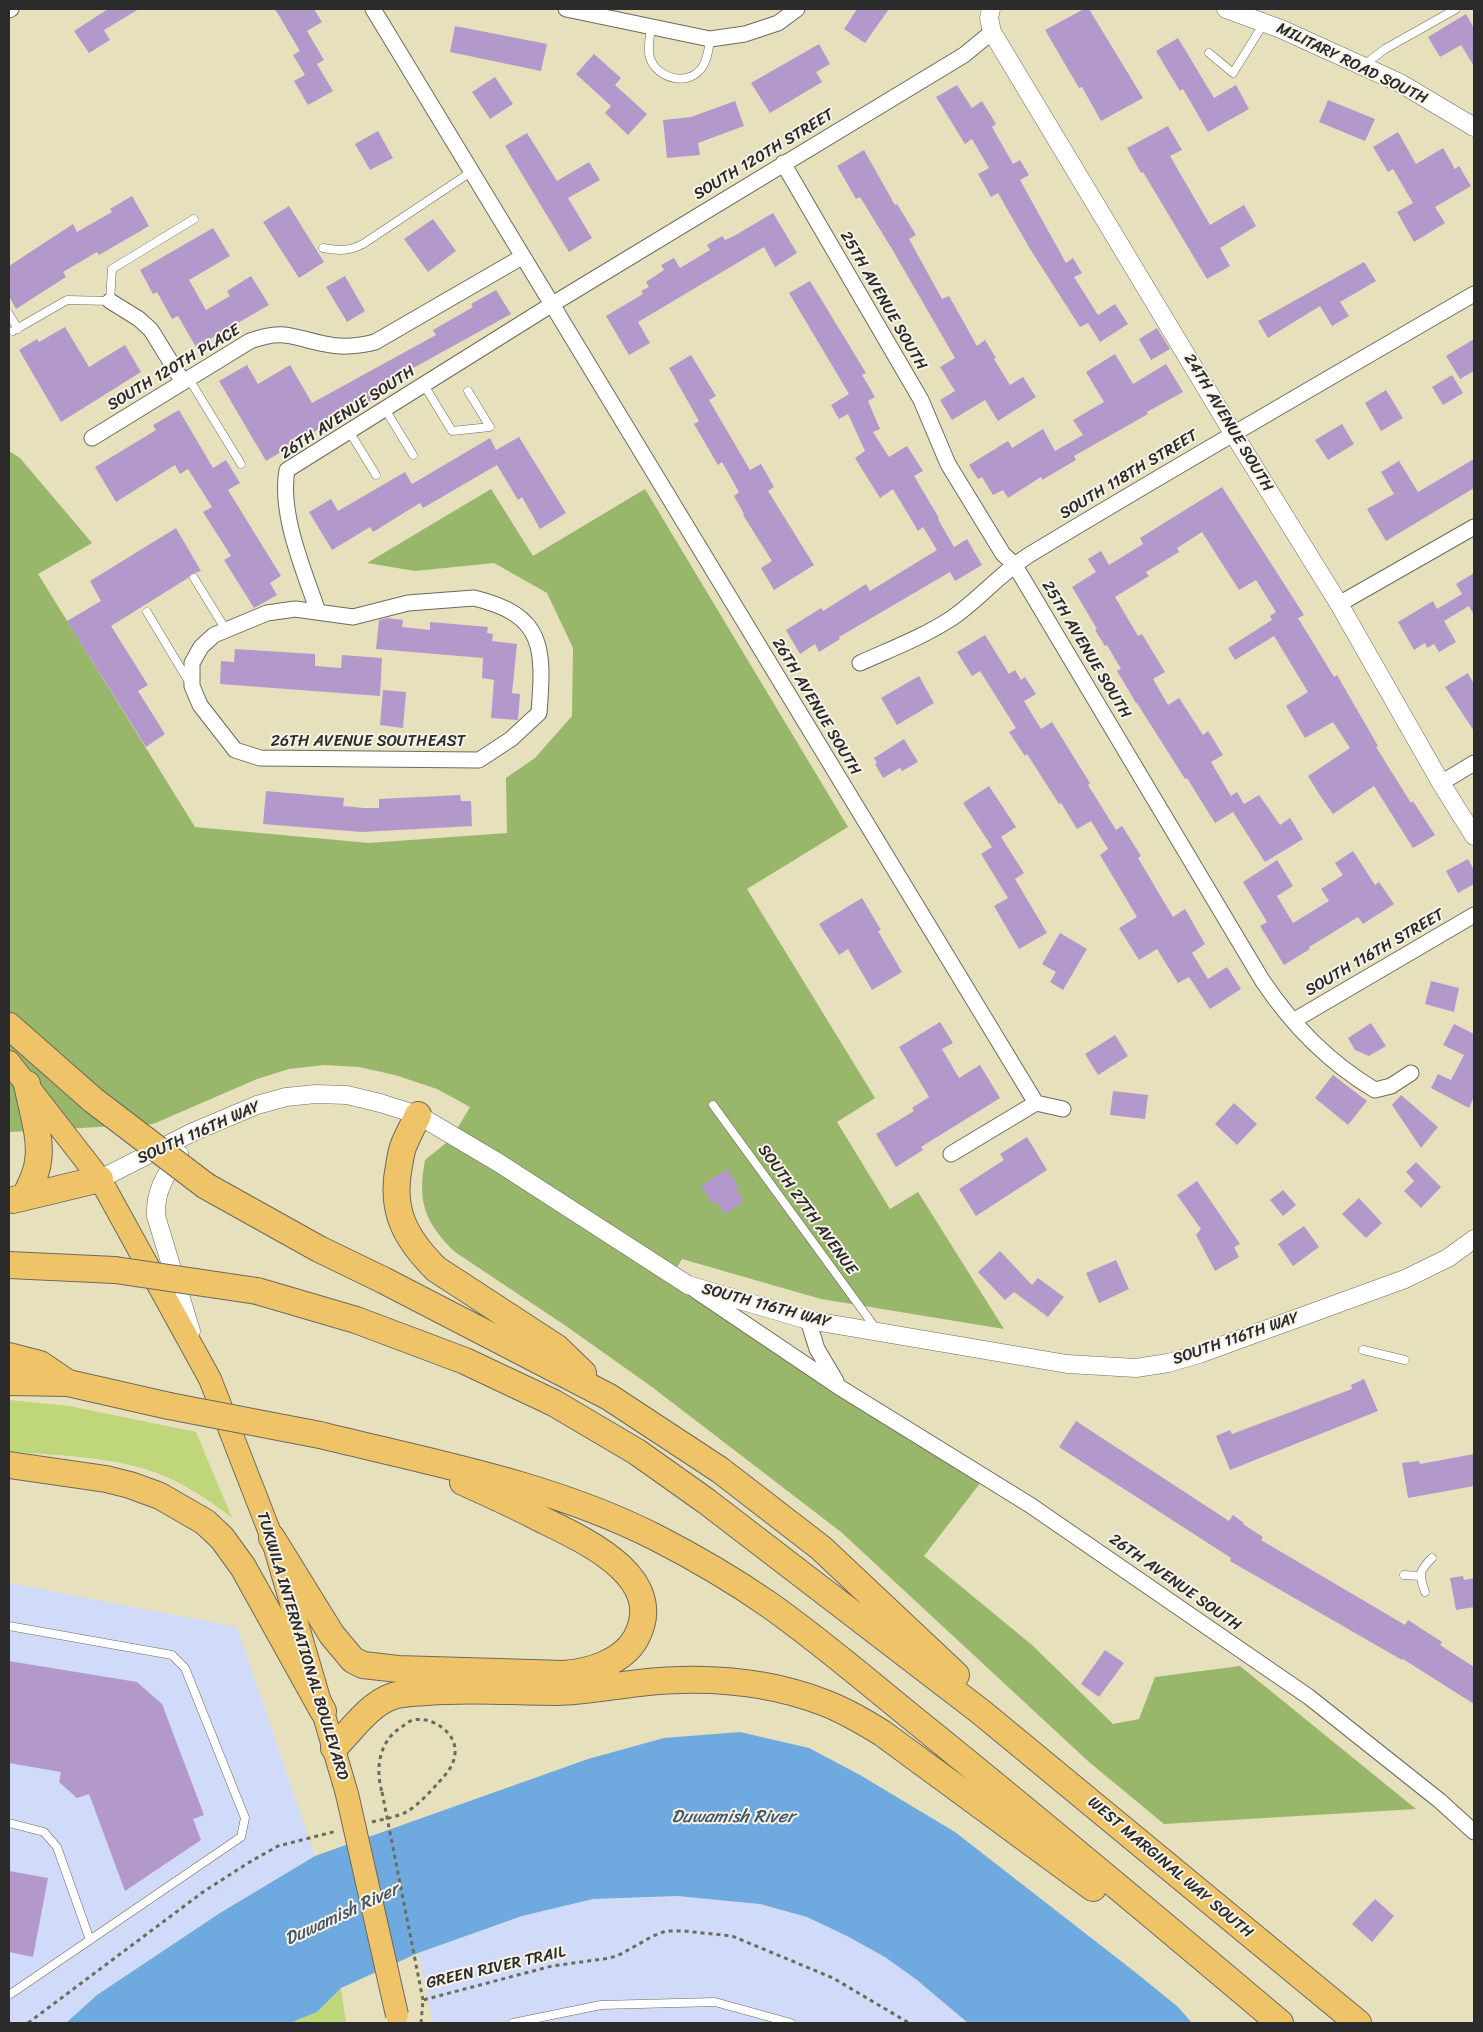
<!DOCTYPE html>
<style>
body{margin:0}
#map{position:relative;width:1483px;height:2032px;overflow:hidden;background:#e7e0bd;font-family:Sriracha,sans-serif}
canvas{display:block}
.frame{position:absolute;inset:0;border:10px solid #2b2b2b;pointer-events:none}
</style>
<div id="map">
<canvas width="1483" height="2032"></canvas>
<div class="frame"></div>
</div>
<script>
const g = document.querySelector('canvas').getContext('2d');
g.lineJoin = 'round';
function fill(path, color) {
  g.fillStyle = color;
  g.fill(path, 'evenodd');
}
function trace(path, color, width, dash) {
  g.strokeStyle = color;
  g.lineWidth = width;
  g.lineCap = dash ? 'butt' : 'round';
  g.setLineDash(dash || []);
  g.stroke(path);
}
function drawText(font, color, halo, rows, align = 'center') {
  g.font = font + ' Sriracha,sans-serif';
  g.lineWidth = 4;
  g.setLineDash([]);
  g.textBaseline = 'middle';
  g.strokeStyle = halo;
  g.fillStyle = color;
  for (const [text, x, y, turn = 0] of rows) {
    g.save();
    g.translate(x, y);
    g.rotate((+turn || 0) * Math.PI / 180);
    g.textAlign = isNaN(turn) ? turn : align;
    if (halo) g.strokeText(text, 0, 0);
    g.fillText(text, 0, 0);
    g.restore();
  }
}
fill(new Path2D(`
 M9 1583 237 1627 315 1856 220 1913 97 1995 66 2023H9Z
 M677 1896 760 1904 807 1917 847 1936 885 1957 917 1980 968 2023H433L418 1953 522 1916 593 1899Z`), '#d0daf9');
fill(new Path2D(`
 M9 1400 69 1406 196 1432 232 1518C206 1497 177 1479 145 1469 102 1456 54 1455 9 1452Z
 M341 1988 346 2023H290L317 2012Z`), '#c0d67a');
fill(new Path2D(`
 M9 451 20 458 92 543 38 574 195 827 369 843 507 833 506 778 535 758 572 716 573 648 547 593 494 563 415 571 367 563 491 489 533 556 645 489 848 827 747 889 875 1098 837 1122 890 1209 918 1192 1004 1329 821 1299 682 1259 669 1281 981 1482 924 1556 1032 1645 1113 1724 1139 1719 1155 1677 1240 1666 1416 1809 1164 1824 1089 1762 841 1532 652 1387 566 1326 455 1252C425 1223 417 1202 425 1160L451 1139 470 1107 437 1089 395 1075 359 1067 324 1065 289 1069 257 1079 153 1124 9 1132Z`), '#98b76a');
fill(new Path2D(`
 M740 1732 809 1748 860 1775 955 1832 1135 1972 1178 2007 1192 2023H968L917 1980 885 1957 847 1936 807 1917 760 1904 677 1896 593 1899 522 1916 418 1953 341 1988 317 2012 290 2023H66L97 1995 220 1913 315 1856 588 1759 664 1738Z`), '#6ea9df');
fill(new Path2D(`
 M108 9H139L104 30 110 40 89 53 74 31Z
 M275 9H314L322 22 307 31 324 60 317 64 333 91 308 105 294 81 305 75 293 55 300 51Z
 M857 9H889L865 43 844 29Z
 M1084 9H1089L1143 98 1101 121 1082 87 1079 88 1045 30Z
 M1466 14 1474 28V66L1461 45 1440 57 1428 37Z
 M455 26 547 44 541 71 450 52Z
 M1178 38 1214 98 1236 85 1249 109 1208 132 1183 89 1180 91 1156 51Z
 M819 44 830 64 816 72 822 82 770 113 751 83Z
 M594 54 621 78 615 85 647 114 628 135 605 113 611 106 576 74Z
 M495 77 513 104 490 119 472 92Z
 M957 85 972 108 982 101 996 124 992 127 1013 164 1020 160 1029 175 1020 180 1066 263 1073 258 1082 273 1074 277 1098 315 1115 304 1128 324 1100 342 1088 323 1080 327 1030 249 998 193 991 197 978 174 989 168 972 139 965 144 936 97Z
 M1328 100 1375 119 1365 141 1319 122Z
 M735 101 744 126 698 143 700 155 667 158 663 120 691 117Z
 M1168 126 1182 150 1170 156 1210 225 1244 205 1256 226 1220 248 1230 266 1207 279 1143 172 1141 173 1127 148Z
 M378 131 393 158 370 170 355 144Z
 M1398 132 1416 164 1443 148 1455 169 1459 166 1471 186 1435 207 1445 223 1414 242 1397 212 1413 203 1393 169 1388 172 1373 147Z
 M527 133 557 181 589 162 600 180 568 198 592 238 569 252 505 146Z
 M864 150 895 205 897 204 916 235 909 239 942 299 949 296 977 346 985 340 996 358 994 359 1010 385 1023 377 1036 397 998 421 985 400 952 420 940 400 955 391 940 367 955 358 892 249 860 197 856 199 837 166Z
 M132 196 149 226 99 255 97 252 63 272 66 277 16 309 9 296V266L73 224 77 232 112 212 110 209Z
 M289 206 324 262 299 278 263 222Z
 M773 213 797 253 775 267 764 247 638 322 650 343 629 355 606 316 643 294 641 291 649 287 646 282 664 270 661 265 674 258 680 268 710 250 707 245 722 236 725 240 734 236Z
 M433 219 456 251 428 272 404 239Z
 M213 228 230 256 189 280 206 310 230 296 227 291 251 276 269 305 196 347 178 316 172 319 157 292 153 294 140 270Z
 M1364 262 1376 281 1340 302 1349 316 1332 326 1320 306 1268 338 1258 321Z
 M345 276 365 311 347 322 326 287Z
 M810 281 866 373 862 375 875 397 868 401 880 429 873 432 889 457 907 446 923 471 914 476 939 518 938 519 954 547 967 539 982 565 955 581 950 572 839 637 840 639 819 652 815 644 800 654 786 630 821 608 823 611 866 584 870 591 937 550 923 527 918 531 893 489 880 498 855 458 865 451 848 414 839 419 831 405 849 394 789 293Z
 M496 290 511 314 406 372 408 376 372 397 373 400 348 415 347 412 266 461 219 381 247 365 258 384 290 365 312 403 436 335 433 330 473 307 471 304Z
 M65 327 89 367 125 345 141 372 61 422 19 350 37 339 39 342Z
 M1157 328 1170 349 1151 360 1139 339Z
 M1474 339V371L1460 379 1446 356Z
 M1115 354 1133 384 1166 364 1183 392 1147 412 1148 414 1074 456 1076 460 1042 480 1041 477 1008 498 1003 490 993 495 982 477 978 479 969 465 1008 441 1012 448 1043 429 1055 451 1083 435 1073 420 1104 402 1086 372Z
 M691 355 716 396 709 400 750 470 761 464 774 487 768 491 814 565 774 590 761 568 772 561 743 515 744 514 734 496 739 492 722 462 718 465 694 424 699 421 669 368Z
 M1452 375 1463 393 1443 405 1432 387Z
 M1386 390 1403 418 1381 431 1365 403Z
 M179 410 213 468 226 460 240 483 228 490 281 576 270 583 277 595 254 608 224 560 231 556 203 512 212 507 188 469 180 474 175 465 116 502 95 467 156 430 153 425Z
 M1342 424 1354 444 1328 460 1315 440Z
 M519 437 566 513 540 529 522 497 518 500 497 465 423 508 420 503 373 532 370 527 332 550 309 512 331 499 338 511 405 472 412 484 490 438 496 450Z
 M1474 459V488L1386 541 1367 509 1394 494 1381 472 1399 461 1418 492Z
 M1222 487 1304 615 1298 618 1334 677 1337 675 1378 746 1376 747 1411 803 1413 801 1435 835 1413 848 1374 786 1333 814 1321 797 1308 776 1350 748 1333 722 1305 738 1286 706 1308 692 1274 636 1235 660 1228 648 1272 620 1270 616 1276 612 1256 580 1239 590 1202 532 1177 548 1179 552 1146 572 1149 576 1115 597 1138 636 1142 634 1165 672 1153 679 1168 705 1179 698 1203 735 1208 731 1223 755 1211 762 1231 796 1237 792 1244 804 1259 795 1280 825 1290 818 1303 839 1265 862 1233 812 1215 823 1187 778 1185 779 1137 703H1136L1117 671 1121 669 1107 645 1105 646 1095 630 1097 629 1072 587 1096 572 1088 559 1101 551 1109 565 1143 544 1140 538Z
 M176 528 201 571 191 574 188 578 111 626 148 685 138 691 165 734 146 747 67 621 101 601 90 581Z
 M1474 573V615L1469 606 1444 621 1456 642 1439 652 1434 644 1427 648 1425 643 1414 650 1398 622 1433 601 1437 609 1462 594 1456 584Z
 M387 618 403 620 402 627 430 630V622L488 627 487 633 493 634 492 641 517 644 512 693 520 694 518 720 491 718 494 680 482 678 483 658 376 649 379 620Z
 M985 635 1009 674 1015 670 1021 680 1025 677 1036 694 1024 701 1041 729 1052 722 1090 783 1088 785 1116 830 1122 826 1141 856 1138 858 1173 917 1185 909 1205 944 1192 953 1208 979 1227 967 1241 989 1210 1009 1189 977 1178 983 1157 949 1139 960 1119 928 1137 917 1100 855 1108 849 1091 821 1077 829 1061 803 1059 804 1027 754 1025 756 1009 732 1016 728 980 671 972 676 957 652Z
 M235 649 315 654V666L341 668 342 655 382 658 380 696 220 684 221 661 234 662Z
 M1468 673 1474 684V731L1445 687Z
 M919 676 934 703 897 725 881 698Z
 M383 690 406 692 403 728 380 725Z
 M904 739 918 762 902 771 900 768 883 778 875 764 877 763 874 758Z
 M989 786 1016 827 1001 837 1024 873 1015 879 1047 933 1019 949 994 906 1008 898 981 854 992 847 963 803Z
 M266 791 344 798 343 806 364 808H379V799L460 795 461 801H471L472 826 362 832 263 824Z
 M1353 851 1375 885 1379 882 1394 904 1363 924 1358 917 1309 947 1310 949 1284 965 1260 926 1267 922 1243 882 1277 860 1293 886 1277 896 1293 923 1329 901 1321 889 1343 875 1335 863Z
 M1468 859 1474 870V884L1458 893 1446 871Z
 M862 898 881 930 878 931 902 972 872 990 848 949 839 955 819 924Z
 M1060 933 1087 949 1063 990 1050 982 1056 972 1042 964Z
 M1431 981 1459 988 1454 1012 1425 1004Z
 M940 1022 953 1043 942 1049 959 1078 980 1065 1000 1098 921 1147 923 1150 896 1167 876 1134 914 1111 912 1108 929 1097 899 1047Z
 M1371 1023 1386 1046 1369 1056 1355 1050 1348 1038Z
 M1454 1024 1474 1034V1097L1469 1108 1431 1088 1438 1074 1451 1080 1464 1055 1443 1045Z
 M1115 1035 1128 1056 1098 1075 1085 1054Z
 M1333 1075 1367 1101 1348 1125 1315 1098Z
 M1113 1091 1148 1095 1145 1119 1110 1115Z
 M1401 1095 1438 1127 1421 1148 1392 1105Z
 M1234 1103 1257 1124 1237 1145 1215 1124Z
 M1027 1137 1047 1170 976 1216 959 1189 1004 1160 1000 1154Z
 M1416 1162 1441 1187 1421 1208 1404 1191 1414 1181 1406 1172Z
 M727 1169 739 1187 736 1189 744 1201 725 1214 717 1202 713 1204 701 1186Z
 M1197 1181 1240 1244 1234 1247 1239 1257 1215 1271 1196 1235 1201 1229 1177 1195Z
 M1283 1190 1296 1205 1283 1216 1270 1200Z
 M1359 1198 1382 1223 1366 1238 1342 1214Z
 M1304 1226 1319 1247 1293 1266 1278 1244Z
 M1000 1251 1032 1285 1038 1278 1064 1297 1048 1317 1014 1292 1005 1300 978 1272Z
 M1116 1260 1129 1289 1099 1303 1086 1273Z
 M1364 1379 1378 1411 1230 1470 1216 1436 1230 1430 1232 1434 1352 1389 1351 1385Z
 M1076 1421 1229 1521 1233 1515 1244 1523 1243 1524 1263 1537 1261 1540 1405 1625 1408 1620 1442 1642 1440 1645 1474 1667V1704L1403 1659 1402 1660 1230 1561 1231 1558 1059 1447Z
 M1474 1454V1486L1408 1498 1402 1463 1419 1461 1420 1464Z
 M1463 1576 1464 1580 1474 1578V1607L1456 1610 1450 1578Z
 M1105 1650 1124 1663 1099 1697 1081 1684Z
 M9 1661 137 1682 162 1704 204 1815 193 1819 201 1840 125 1891 89 1794 77 1798 59 1782 61 1772 9 1763Z
 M9 1871 48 1878 33 1957 9 1952Z
 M1375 1899 1394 1916 1372 1942 1352 1924Z`), '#b399cb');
const service = new Path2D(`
 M651 27C650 36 647 49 650 58 658 80 690 87 703 66 708 58 709 48 710 39
 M1209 53 1233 73 1264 23
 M1364 65 1385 49 1456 9
 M323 248C339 251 349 251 363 244L471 172
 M9 314 18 329
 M13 331 67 300 110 301 112 269 194 219
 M189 379 241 464
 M424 385 452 431 490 427 468 391
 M385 409 413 455
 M349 431 376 475
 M194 578 226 630
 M147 612 189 682
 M713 1105 877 1330
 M1363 1350 1405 1360
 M1404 1575 1420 1576
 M1425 1592C1419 1574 1418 1572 1432 1558
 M9 1626 172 1655 185 1668 245 1818 241 1837 9 1995
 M9 1823 44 1832 57 1847 90 1940
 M513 2023 601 2005 715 2002 791 2023`);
const minor = new Path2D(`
 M373 9 1036 1103 1063 1109
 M566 9 710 39 745 34 778 23 797 9
 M9 10 11 9
 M783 163 921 400 948 464 1003 554 1014 564 1026 584 1262 980C1292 1025 1328 1062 1375 1090L1391 1086 1411 1073
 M110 301 139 319 151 330 183 382
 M92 438 250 341C285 328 293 338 325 344 342 348 359 346 375 342L522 257
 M474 598C545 615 544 648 539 713L511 739 479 760 260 758 235 750 200 705 192 686V663L201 647 214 635 267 613 295 609 353 617 408 603Z
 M1339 604 1474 527
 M318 612C304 570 279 514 287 470L551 305 964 55 992 32
 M860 663C891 649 923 637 952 618 981 598 1003 570 1034 552 1180 464 1327 379 1474 294
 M1441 783 1474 763
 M1293 1021 1474 915
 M951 1154 1036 1103
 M695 1290 839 1387 1030 1505 1309 1697 1440 1801 1474 1832
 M808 1320 817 1349 836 1381`);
const tertiary = new Path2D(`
 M991 9 989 18 992 32 1233 433 1339 604 1441 783 1474 836
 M1226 9 1281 29 1400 83 1474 127
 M179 1154C166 1176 155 1189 156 1216L191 1331
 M100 1179 193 1132 257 1105 286 1097 316 1094 347 1095 380 1103 418 1115 499 1163 688 1285 808 1320 1067 1364 1136 1368 1168 1363 1199 1354 1405 1279 1448 1258 1474 1239`);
const primary = new Path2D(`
 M9 1062 100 1179 210 1379 272 1538 347 1794`);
const motorway = new Path2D(`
 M9 1026 93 1100
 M418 1115C413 1126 407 1136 403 1147 401 1153 400 1160 399 1166 390 1210 405 1238 436 1269L557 1348 583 1373
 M206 1186 319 1249 383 1280 609 1397 720 1470 821 1548 956 1675
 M25 1197C30 1185 37 1174 38 1161 42 1139 31 1106 27 1084
 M13 1200 100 1179
 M9 1265 115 1270
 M257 1291 356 1320 465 1361 554 1403 637 1452 706 1501 981 1712 1358 2023
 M9 1356 40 1364 68 1383
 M9 1382 68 1383 169 1406
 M320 1435C433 1463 550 1484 655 1537 694 1557 732 1579 768 1604 825 1644 877 1690 931 1733 1048 1828 1164 1925 1280 2023
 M9 1465 106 1479 130 1485 160 1496 205 1522 222 1538 243 1567 323 1711
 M272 1538 332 1635 353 1660 363 1665 398 1669 564 1674C590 1672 623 1662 636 1638 668 1578 586 1541 545 1521 518 1507 490 1494 463 1482
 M334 1748C351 1731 369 1704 393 1696 404 1693 416 1693 427 1692 470 1688 513 1692 556 1692 584 1692 611 1686 639 1683 701 1676 766 1680 825 1703 846 1711 864 1722 882 1733L1093 1888`);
trace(service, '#6d6a5e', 9);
trace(minor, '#6d6a5e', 17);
trace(tertiary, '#6d6a5e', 19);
trace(primary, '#6d6a5e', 24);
trace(motorway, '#6d6a5e', 28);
trace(new Path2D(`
 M372 1822C383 1819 398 1817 408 1811 419 1804 430 1792 439 1782 447 1773 454 1766 455 1753 457 1732 431 1716 413 1720 409 1721 406 1724 403 1726 379 1740 375 1768 382 1792
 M28 2023 203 1892 248 1863 278 1846 337 1831
 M421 2023 423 2000 552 1966 610 1958 621 1954 653 1936 666 1931H684L732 1936 833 1978 909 2023`), '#6d6a5e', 3, [4, 4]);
trace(service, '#fff', 8);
trace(minor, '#fff', 15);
trace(tertiary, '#fff', 18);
trace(primary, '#efc469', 22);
trace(motorway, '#efc469', 26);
const primaryBridge = new Path2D(`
 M347 1794 397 2015`);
const motorwayBridge = new Path2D(`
 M93 1100 206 1186
 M115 1270 257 1291
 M169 1406 320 1435`);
trace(primaryBridge, '#6d6a5e', 24, []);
trace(motorwayBridge, '#6d6a5e', 28, []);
trace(new Path2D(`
 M382 1792 423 2000`), '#6d6a5e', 3, [4, 4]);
trace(primaryBridge, '#efc469', 22);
trace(motorwayBridge, '#efc469', 26);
drawText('16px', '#2b2b2b', '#f7f3e8', [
 ["MILITARY ROAD SOUTH",1352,64,26],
 ["SOUTH 120TH STREET",764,155,-31],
 ["25TH AVENUE SOUTH",883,301,60],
 ["SOUTH 120TH PLACE",174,368,-31],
 ["26TH AVENUE SOUTH",348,413,-33],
 ["24TH AVENUE SOUTH",1228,423,59],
 ["SOUTH 118TH STREET",1129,475,-31],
 ["25TH AVENUE SOUTH",1086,650,59],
 ["26TH AVENUE SOUTH",816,707,59],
 ["26TH AVENUE SOUTHEAST",368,742],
 ["SOUTH 116TH STREET",1375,953,-30],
 ["SOUTH 116TH WAY",199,1133,-24],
 ["SOUTH 27TH AVENUE",807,1210,54],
 ["SOUTH 116TH WAY",766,1306,15],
 ["SOUTH 116TH WAY",1236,1339,-19],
 ["26TH AVENUE SOUTH",1175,1583,35],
 ["TUKWILA INTERNATIONAL BOULEVARD",302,1646,73],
 ["WEST MARGINAL WAY SOUTH",1170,1868,40],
 ["GREEN RIVER TRAIL",496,1968,-13]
]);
drawText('italic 18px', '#42576a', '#f7f3e8', [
 ["Duwamish River",733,1817],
 ["Duwamish River",342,1915,-25]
]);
</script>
